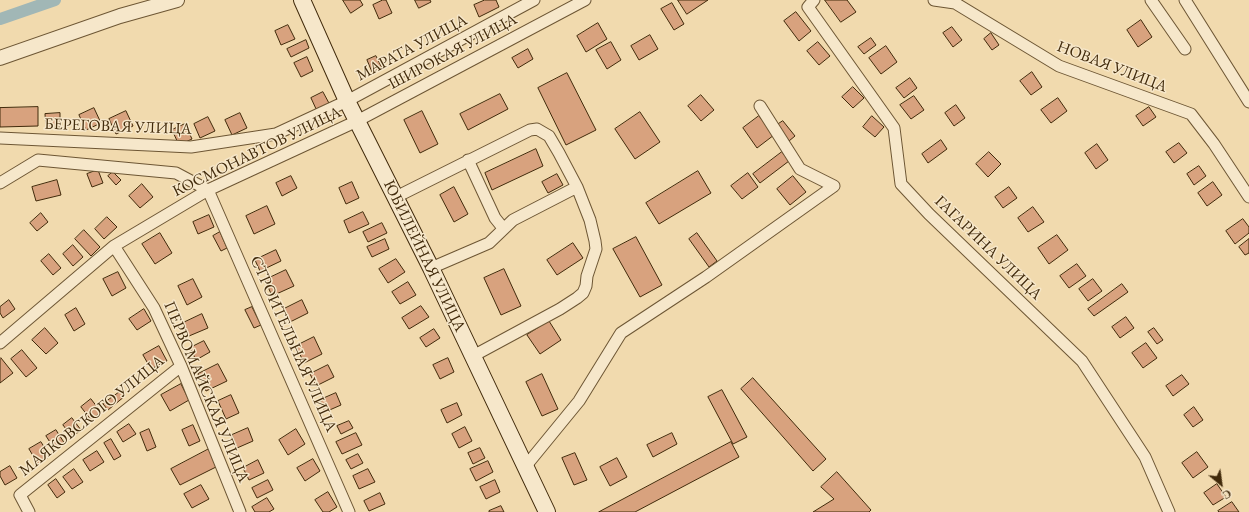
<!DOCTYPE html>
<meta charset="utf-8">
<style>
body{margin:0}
#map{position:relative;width:1249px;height:512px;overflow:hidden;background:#f1daae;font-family:"EB Garamond",serif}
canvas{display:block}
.north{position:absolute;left:1201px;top:464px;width:40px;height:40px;-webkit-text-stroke:3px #f6e7ca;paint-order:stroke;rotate:151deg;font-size:11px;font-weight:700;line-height:16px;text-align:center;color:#412a0b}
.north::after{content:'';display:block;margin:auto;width:14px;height:18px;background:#412a0b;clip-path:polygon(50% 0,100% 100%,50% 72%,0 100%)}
</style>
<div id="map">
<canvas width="1249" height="512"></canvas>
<div class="north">С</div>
</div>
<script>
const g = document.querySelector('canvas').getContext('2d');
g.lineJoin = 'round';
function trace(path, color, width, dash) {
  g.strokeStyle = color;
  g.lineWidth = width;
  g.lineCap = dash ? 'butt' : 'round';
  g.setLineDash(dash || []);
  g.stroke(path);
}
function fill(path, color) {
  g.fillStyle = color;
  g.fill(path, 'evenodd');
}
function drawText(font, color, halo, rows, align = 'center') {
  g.font = font + ' "EB Garamond",serif';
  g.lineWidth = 3;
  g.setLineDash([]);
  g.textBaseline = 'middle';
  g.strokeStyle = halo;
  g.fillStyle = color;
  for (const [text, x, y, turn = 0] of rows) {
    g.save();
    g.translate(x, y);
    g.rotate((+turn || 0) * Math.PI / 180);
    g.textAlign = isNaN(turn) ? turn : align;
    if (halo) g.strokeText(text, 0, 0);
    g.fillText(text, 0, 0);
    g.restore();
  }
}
trace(new Path2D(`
 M0 19 55 0`), '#a1b7b6', 12);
const building = new Path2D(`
 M343 0H360L363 5 351 13Z
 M383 0H386L392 13 379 19 373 5Z
 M415 0H430L431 2 419 8Z
 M485 0H496L499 7 479 17 474 5Z
 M678 0H708L687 14Z
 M825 0H847L856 12 841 22Z
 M672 3 684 24 674 30 661 9Z
 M796 12 811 31 799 41 784 21Z
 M1141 20 1152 37 1138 47 1127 30Z
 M598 23 607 39 586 52 577 36Z
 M288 25 295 39 281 45 275 31Z
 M952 27 962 40 953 47 943 33Z
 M991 33 999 45 992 50 984 39Z
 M650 35 658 49 639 60 631 46Z
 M871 38 876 45 864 54 858 47Z
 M306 40 309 48 291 57 287 49Z
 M611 42 621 60 607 69 596 50Z
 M818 42 830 56 819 65 807 51Z
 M886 46 897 62 881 74 869 58Z
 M528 49 533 59 518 68 512 58Z
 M376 56 382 68 372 72 367 60Z
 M307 57 313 71 301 77 294 63Z
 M1032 72 1042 87 1031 95 1020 81Z
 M567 73 596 130 566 145 538 88Z
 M910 78 917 88 904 98 896 88Z
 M853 87 864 98 853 108 842 97Z
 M323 92 330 105 317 111 311 98Z
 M500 94 508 109 468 130 460 114Z
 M701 95 714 110 701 121 688 106Z
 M914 96 924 110 911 119 900 105Z
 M1058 98 1067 111 1051 123 1041 110Z
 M956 105 965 118 954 126 945 113Z
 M38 107V126L0 127V108Z
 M1149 107 1156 117 1143 126 1136 116Z
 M94 108 101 123 86 130 79 115Z
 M126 111 133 126 116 134 109 119Z
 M422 111 438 144 420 153 404 120Z
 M640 112 660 142 635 159 615 129Z
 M60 113V127L46 128 45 114Z
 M240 113 247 128 232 135 225 120Z
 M759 116 774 135 757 148 743 128Z
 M872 116 884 127 875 137 863 127Z
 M208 117 215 131 200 138 194 124Z
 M783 121 795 136 789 141 777 125Z
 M185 124 192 139 179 145 172 130Z
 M941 140 947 149 928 163 922 154Z
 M1179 143 1187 153 1174 163 1166 152Z
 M1097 144 1108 160 1096 169 1085 153Z
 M536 149 543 166 492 190 485 173Z
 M782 152 789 161 760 183 753 174Z
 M989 152 1001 164 988 177 976 164Z
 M1199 166 1206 176 1194 185 1187 174Z
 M98 170 103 183 92 187 87 174Z
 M698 171 711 193 659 224 646 203Z
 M113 172 121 180 116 185 108 176Z
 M748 173 758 187 742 199 731 186Z
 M557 174 563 185 548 193 542 182Z
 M291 176 297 188 282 196 276 183Z
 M793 176 806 192 790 205 777 189Z
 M57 180 61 195 36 201 32 187Z
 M352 182 359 198 346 204 339 188Z
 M1213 182 1222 195 1207 206 1198 193Z
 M142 184 153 197 140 208 129 196Z
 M454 187 468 214 454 222 440 195Z
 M1009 187 1017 198 1003 208 995 197Z
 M267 206 275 224 254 234 246 216Z
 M1033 207 1044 222 1028 232 1018 218Z
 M363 212 369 224 349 233 344 221Z
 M41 213 48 222 37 231 30 223Z
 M209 215 214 227 198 234 193 222Z
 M107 217 117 227 104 239 95 229Z
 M1243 219 1249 227V233L1235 244 1226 231Z
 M382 223 387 233 368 242 363 232Z
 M84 230 100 247 91 256 75 239Z
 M220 232 227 248 221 251 213 236Z
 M160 233 172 253 155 264 142 244Z
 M697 233 717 261 709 267 689 239Z
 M1057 235 1068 250 1049 264 1038 248Z
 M636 237 662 285 640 297 613 249Z
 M385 239 389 249 372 257 367 247Z
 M1249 239V253L1245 255 1239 247Z
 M573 243 583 258 557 275 547 260Z
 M73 245 83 257 73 266 63 254Z
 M276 250 281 261 260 271 255 260Z
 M49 254 61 268 53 275 41 261Z
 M396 259 405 272 388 283 379 269Z
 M1077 264 1086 276 1069 288 1060 276Z
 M504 269 521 306 501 315 484 278Z
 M286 270 294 286 272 296 265 280Z
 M118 272 126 288 112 296 103 279Z
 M193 279 202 297 187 305 178 286Z
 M1093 279 1102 291 1088 301 1079 289Z
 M408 282 416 295 400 304 392 292Z
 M1122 284 1128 292 1094 316 1088 309Z
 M9 300 15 309 3 318 0 313V307Z
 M302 300 308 313 290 322 284 309Z
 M421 306 429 317 409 329 402 318Z
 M252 307 261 325 254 328 245 310Z
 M76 308 85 324 74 331 65 315Z
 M144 309 151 321 137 330 129 319Z
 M202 314 208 328 189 336 183 323Z
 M1126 317 1134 328 1120 338 1112 327Z
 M549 321 561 340 540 354 527 335Z
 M45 328 58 343 46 354 32 340Z
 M1154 328 1163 340 1157 344 1148 332Z
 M434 329 440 338 426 347 420 338Z
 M314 337 322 354 304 363 296 346Z
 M204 341 210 352 196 360 190 348Z
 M1146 343 1157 358 1143 368 1132 353Z
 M159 346 167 361 151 369 143 355Z
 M22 350 37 368 26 377 11 359Z
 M1 358 13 373 0 383V359Z
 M448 358 454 372 440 379 433 365Z
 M218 364 227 381 206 391 198 374Z
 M328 365 334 377 316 386 310 374Z
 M542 374 558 409 542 416 526 382Z
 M1182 375 1189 384 1173 396 1166 386Z
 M753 378 826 459 813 471 741 389Z
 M181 384 189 400 170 411 161 395Z
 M722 390 747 437 733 444 708 397Z
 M121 391 125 396 108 410 103 404Z
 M336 393 341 405 325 412 320 400Z
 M231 395 239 413 226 419 218 401Z
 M91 399 101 412 91 420 81 407Z
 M457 403 462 415 447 423 441 410Z
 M1194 407 1203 420 1193 427 1184 415Z
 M72 418 81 430 72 437 63 425Z
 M349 421 353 428 341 434 337 426Z
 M129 424 136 434 123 442 117 432Z
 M193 425 200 441 189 446 182 430Z
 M465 427 472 441 459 448 452 434Z
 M248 428 253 441 237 448 232 435Z
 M149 429 156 447 147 451 140 433Z
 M296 429 305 444 288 455 279 440Z
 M56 430 65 444 55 450 46 436Z
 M356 433 362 445 342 454 336 442Z
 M672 433 677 444 653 457 647 445Z
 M111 439 121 456 114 460 104 443Z
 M41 442 50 456 38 464 29 449Z
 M731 442 739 457 635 512H599Z
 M480 448 485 458 473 464 468 453Z
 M209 449 218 466 180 485 171 469Z
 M97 451 104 462 90 471 83 460Z
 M1197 452 1208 467 1193 478 1182 463Z
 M575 453 587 480 574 485 562 458Z
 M358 454 363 463 351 469 346 460Z
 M617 458 627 477 610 486 600 467Z
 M313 459 320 471 305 481 297 468Z
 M258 460 264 473 249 480 243 468Z
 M488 461 493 472 476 481 470 469Z
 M10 466 17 478 5 485 0 476V472Z
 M74 469 83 482 72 489 63 477Z
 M368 469 375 482 359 489 353 476Z
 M837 472 871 510 869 512H813L834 499 821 487Z
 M56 479 65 492 57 498 48 485Z
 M268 480 273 490 257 498 252 488Z
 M495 480 500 492 486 499 480 487Z
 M1217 484 1226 497 1213 505 1204 493Z
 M201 485 209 499 192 508 184 494Z
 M328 492 337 507 329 512H323L315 500Z
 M380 493 385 504 369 511 364 501Z
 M267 498 274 509 269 512H255L252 507Z
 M1232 502 1239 512H1219L1218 511Z
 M501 506 504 512H489V511Z`);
fill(building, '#d8a27e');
trace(building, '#412a0b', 1);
const minor = new Path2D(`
 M814 0 808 7 894 128 901 184 929 214 1082 361 1145 457 1169 512
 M934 0 955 3 1059 66 1191 114 1214 144 1249 197
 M1151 0 1185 49
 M1185 0 1249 102
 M0 138 191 147 276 134 347 101 534 0
 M468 160 495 218 503 228
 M0 183 38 160 176 173 208 190 349 512
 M396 197 530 130 537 129 549 136 559 153 577 187 590 220 595 241 596 249 587 276 586 286 583 293 577 298 560 309 473 356
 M114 246 154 308 181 366 240 512
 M431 268 489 243 513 220 577 187
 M0 343 114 246 208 190 357 121 585 0
 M525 467 579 401 621 333 706 277 834 186 800 169 760 106
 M29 512 20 495 181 366`);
const tertiary = new Path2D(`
 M0 58 120 16 177 0`);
const secondary = new Path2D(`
 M302 0 347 101 431 268 547 512`);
trace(minor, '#6d5634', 13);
trace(tertiary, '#6d5634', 16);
trace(secondary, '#412a0b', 18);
trace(minor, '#f6e7ca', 11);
trace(tertiary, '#f6e7ca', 14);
trace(secondary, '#f6e7ca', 16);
drawText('16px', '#412a0b', '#f6e7ca', [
 ["МАРАТА УЛИЦА",412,48,-28],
 ["ШИРОКАЯ УЛИЦА",453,52,-28],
 ["НОВАЯ УЛИЦА",1112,67,21],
 ["БЕРЕГОВАЯ УЛИЦА",118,127,2],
 ["КОСМОНАВТОВ УЛИЦА",257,152,-26],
 ["ГАГАРИНА УЛИЦА",988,248,44],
 ["ЮБИЛЕЙНАЯ УЛИЦА",424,256,64],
 ["СТРОИТЕЛЬНАЯ УЛИЦА",293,344,66],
 ["ПЕРВОМАЙСКАЯ УЛИЦА",206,392,67],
 ["МАЯКОВСКОГО УЛИЦА",92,416,-39]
]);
</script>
